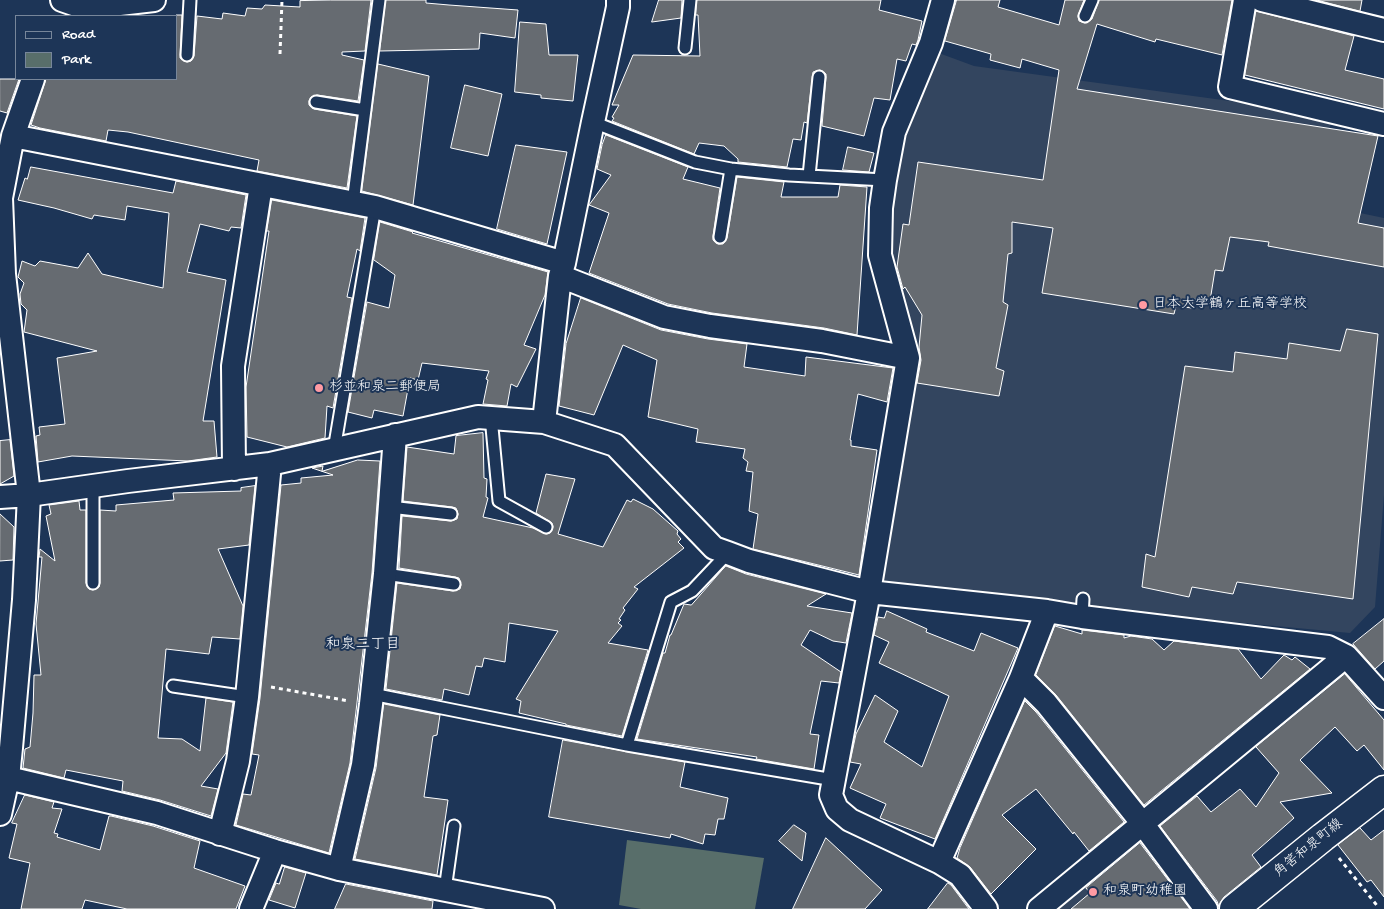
<!DOCTYPE html>
<meta charset="utf-8">
<style>
body{margin:0}
#map{position:relative;width:1384px;height:909px;overflow:hidden;background:#1d3557;font-family:"Gochi Hand",sans-serif}
canvas{display:block}
.legend{position:absolute;left:15px;top:15px;width:162px;height:65px;box-sizing:border-box;background:#1d3557;border:1px solid #77869a;margin:0;padding:6px 9px;list-style:none;font-size:15px;color:#fff}
.legend li{display:flex;align-items:center;gap:10px;height:25px}
.legend b{width:25px;border:1px solid #77869a}
</style>
<div id="map">
<canvas width="1384" height="909"></canvas>
<ul class="legend">
<li><b style="height:6px;background:#1d3557"></b>Road</li>
<li><b style="height:14px;background:#586e6a"></b>Park</li>
</ul>
</div>
<script>
const g = document.querySelector('canvas').getContext('2d');
g.lineJoin = 'round';
function fill(path, color) {
  g.fillStyle = color;
  g.fill(path, 'evenodd');
}
function trace(path, color, width, dash) {
  g.strokeStyle = color;
  g.lineWidth = width;
  g.lineCap = dash ? 'butt' : 'round';
  g.setLineDash(dash || []);
  g.stroke(path);
}
function drawText(font, color, halo, rows, align = 'center') {
  g.font = font + ' "Gochi Hand","Klee One",sans-serif';
  g.lineWidth = 4;
  g.setLineDash([]);
  g.textBaseline = 'middle';
  g.strokeStyle = halo;
  g.fillStyle = color;
  for (const [text, x, y, turn = 0] of rows) {
    g.save();
    g.translate(x, y);
    g.rotate((+turn || 0) * Math.PI / 180);
    g.textAlign = isNaN(turn) ? turn : align;
    if (halo) g.strokeText(text, 0, 0);
    g.fillText(text, 0, 0);
    g.restore();
  }
}
fill(new Path2D(`
 M936 52 974 66 1332 115 1317 204 1384 218V495L1375 607 1350 633 1083 608 878 582 910 396 888 253 894 158Z
 M1097 874 1124 909H1053Z`), '#33455f');
fill(new Path2D(`
 M627 840 764 858 755 909H641L619 905Z`), '#586e6a');
const building = new Path2D(`
 M331 0H371L365 51 342 52V55L364 60 358 101 317 95 311 97 309 101V105L314 109 357 116 347 188 257 171 259 160 128 132 108 130 106 141 40 128 31 125 46 79H176V15H182L180 58 187 62 191 61 194 56 197 16 222 19 223 13 245 16 247 8 262 9 265 5 300 7V1Z
 M386 0H426V3L449 5 518 10 515 38 480 33 479 49 380 51Z
 M659 0H682L681 18 652 22Z
 M697 0H881L879 10 922 21 918 40 916 45 912 44 906 61 897 59 890 100 874 98 864 136 822 126 826 77V74L820 70 813 72 807 123 804 122 801 140 793 139 787 167 738 162V159L724 146 699 143 694 154 612 121 614 118 612 117 619 105H612L633 55 700 56 698 15H696Z
 M957 0H1000L998 7 1059 25 1065 0H1084L1078 16 1079 21 1085 23 1092 19 1099 0H1232L1222 55 1156 39 1155 42 1097 24 1077 89 1378 136 1358 223 1384 228V267L1268 246 1269 242 1230 237 1223 271 1215 270 1210 301 1193 299 1192 308 1176 306 1174 314 1042 293 1053 228 1012 222V253L1008 254 1003 302 1008 305 996 368 1004 371 999 396 917 383 921 360 919 347 922 315 905 287 903 289 897 267 903 224 909 225 918 162 1043 180 1059 70 1022 59 1020 68 990 60 991 54 945 41Z
 M1317 0H1362L1360 11Z
 M1256 11 1354 36 1345 70 1384 79V109L1245 75Z
 M520 22 546 24 549 55H578L573 101 541 98V95L515 92Z
 M378 64 429 76 413 205 362 191Z
 M0 79H19L7 113 0 111Z
 M465 85 502 94 488 156 451 148Z
 M606 135 688 167 683 179 720 188 713 236V240L718 244H723L727 238 737 177 784 182 781 197H838L840 185 867 187 857 335 824 328 712 313 668 304 589 273 609 213 589 205 611 175 597 169 602 145Z
 M516 145 567 152 547 244 497 229Z
 M848 147 874 153 869 172 843 170Z
 M31 167 173 193 176 181 246 195 241 228 231 227 229 231 200 224 187 272 226 280 203 421H214L217 457 188 461 72 456 38 462 36 436 40 435 39 427 65 424 57 358 97 351 24 332 27 310 21 304 20 294 24 283 18 277 22 261 35 266 40 261 78 268 88 253 102 274 163 288 169 213 127 206 125 220 94 215 92 219 54 208 18 200 25 178 27 179Z
 M272 200 365 218 360 251 357 249 347 297 352 298 333 408 327 406 325 438 287 447 247 437 246 387 269 231H267Z
 M380 222 413 232 412 233 548 272 545 295 524 345 536 349 517 387 511 384 507 406 483 404 488 380 486 379 489 371 422 363 418 380 410 378 403 416 374 410 372 418 348 412 367 302 389 308 395 275 374 260Z
 M581 298 661 330 708 339 747 344 744 367 805 376 806 357 893 368 887 402 858 394 850 440H851V446L877 450 859 575 753 549 758 514 749 511 753 472 746 471 748 462 743 458 745 449 696 442 698 429 648 417 657 360 623 345 594 415 559 406 566 344Z
 M1347 329 1378 334 1353 599 1237 582 1233 594 1192 587 1189 597 1142 587 1146 554 1155 557 1185 366 1233 372 1235 352 1287 359 1289 343 1340 351Z
 M483 433 484 478 487 479 486 497 488 498 483 517 533 528 546 534 550 533 553 527 552 523 536 513 546 474 575 479 558 534 603 547 627 500 631 502 633 499 653 509 678 531 677 534 681 539 678 542 684 548 634 587 638 589 623 608 625 610 619 619 621 620 618 623 622 626 608 643 648 650 622 736 566 725V724L519 713 521 701 516 699 558 631 509 623 505 662 484 658 482 667 476 666 469 695 444 689 442 700 386 689 397 583 453 591 460 589 461 585 459 578 455 577 399 568 402 516 451 521 457 519 458 514 456 508 452 507 403 501 407 447 454 454 456 436Z
 M10 440 14 476 0 484V441Z
 M358 460 380 461 372 573 350 763 329 853 236 825 243 794 251 795 259 755 252 754 260 698 281 485 301 483V478L333 475 312 468 323 466 322 471Z
 M255 486 249 545 218 549 243 606 240 639 212 637 209 654 166 649 158 738 182 739 200 751 206 698 233 702 226 753 201 786 218 789 211 816 160 800 122 791 123 781 66 770 64 778 23 768 25 749 30 747 33 713 34 675H41L36 624 42 557H39L40 549 55 561 46 516 51 514 49 505 79 501 80 510H86V583L89 589 93 590 99 587 100 583V510L116 511V505L174 500 173 493 241 491V488Z
 M0 514 14 527 13 560 0 561Z
 M726 566 746 574 826 594 807 606 852 613 846 643 833 641 810 630 801 645 841 672 839 683 821 681 810 734 819 735 814 769 756 759 757 757 637 739 663 653H665L670 635H671L684 604 691 605Z
 M887 611 927 629 926 632 974 651 981 633 1018 648 935 839 880 818 886 804 850 788 861 764 850 762 856 734 875 695 898 711 884 742 922 767 949 696 879 663 889 642 874 635 878 617 884 618Z
 M1384 619V661L1375 669 1353 644Z
 M1055 626 1082 634V630L1124 635V638L1131 636 1152 639 1164 650 1174 641 1238 649 1261 679 1284 655 1292 660 1295 657 1310 669 1144 805 1056 695 1036 675Z
 M1345 674 1384 720V770L1364 745 1357 751 1335 727 1300 760 1332 793 1280 802 1294 818 1252 855 1261 867 1224 897 1220 903 1219 907 1217 901 1160 826 1197 796 1211 812 1240 789 1256 807 1279 773 1256 747Z
 M1025 701 1036 712 1124 822 1089 851 1074 832 1073 834 1036 789 1002 815 1036 849 991 894 970 867 957 858 960 848Z
 M384 704 440 715 437 735 433 736 424 797 448 800 437 875 355 859 376 768Z
 M563 740 685 762 680 787 728 798 724 819H718L715 835 705 834 703 844 671 834 670 838 549 817Z
 M25 795 54 802 52 808 62 809 54 833 58 834 57 837 100 850 109 816H111L153 826 200 841 194 868 245 886 236 909H127L85 900 82 909H21L30 863 9 858 17 824 12 823Z
 M794 825 806 833 802 861 779 841Z
 M1360 828 1371 840 1384 830V897L1371 880 1367 882 1338 845Z
 M826 838 882 890 865 909H793Z
 M1140 843 1190 909H1071L1090 893 1086 888Z
 M285 867 306 873 295 908 269 900 276 883 279 884Z
 M948 883 951 885 969 909H928Z
 M346 884 433 901 432 909H335Z`);
fill(building, '#666b71');
trace(building, '#fff', 1);
const service = new Path2D(`
 M1085 16 1092 0
 M685 48 690 0
 M187 55 190 0
 M316 102 365 110
 M593 122 695 162 731 169 789 175 885 180
 M809 176 819 77
 M353 203 379 0
 M720 237 731 169
 M491 417 499 501 546 527
 M334 450 375 207
 M93 486V583
 M390 507 451 514
 M385 574 454 584
 M1082 617 1083 599
 M173 686 247 697
 M372 694 627 745 834 780
 M627 745 671 602 692 591 728 553
 M445 890 454 826`);
const minor = new Path2D(`
 M62 0 85 8 154 0
 M943 0 931 43 894 132 885 180 881 208 880 255 908 358 869 592 831 795 837 809 850 820 939 862 960 875 986 909
 M1245 0 1230 87 1384 124
 M1262 0 1384 30
 M13 136 375 207 564 263
 M560 276 664 317 710 326 822 341 908 358
 M544 422 560 276 564 263 593 122 618 7V0
 M234 469 233 366 261 185
 M0 497 29 495 128 481 270 464 478 417 544 422 615 445 714 548 728 553 749 561 869 592 1047 611 1082 617 1328 647 1346 656 1384 698
 M1021 678 1046 703 1142 823 1206 909
 M8 778 157 813 275 851 339 869 543 909
 M0 814 8 778 11 748 24 600 29 495 4 274 1 198 13 136 33 79
 M220 834 238 761 247 697 270 464
 M939 862 1021 678 1047 611
 M339 869 363 765 371 704 385 574 395 435
 M251 909 275 851
 M1039 909 1346 656`);
const secondary = new Path2D(`
 M1234 909 1323 837 1384 790`);
trace(service, '#fff', 15);
trace(minor, '#fff', 26);
trace(secondary, '#fff', 31);
trace(new Path2D(`
 M280 54 282 0
 M271 687 349 701
 M1339 858 1379 908`), '#fff', 3, [4, 4]);
trace(service, '#1d3557', 11);
trace(minor, '#1d3557', 22);
trace(secondary, '#1d3557', 28);
for (const [x, y, r, color] of [
 [1143,305,5,"#ff9aa2"],
 [319,388,5,"#ff9aa2"],
 [1093,892,5,"#ff9aa2"]
]) {
  const dot = new Path2D();
  dot.arc(x, y, r, 0, 2 * Math.PI);
  g.fillStyle = color;
  g.fill(dot);
  trace(dot, '#1d3557', 2);
}
drawText('14px', '#fff', '#1d3557', [
 ["日本大学鶴ヶ丘高等学校",1153,305],
 ["杉並和泉二郵便局",329,388],
 ["和泉町幼稚園",1103,892]
], 'left');
drawText('14px', '#fff', '#1d3557', [
 ["角筈和泉町線",1309,849,-39]
]);
drawText('15px', '#fff', '#1d3557', [
 ["和泉二丁目",363,646]
]);
</script>
